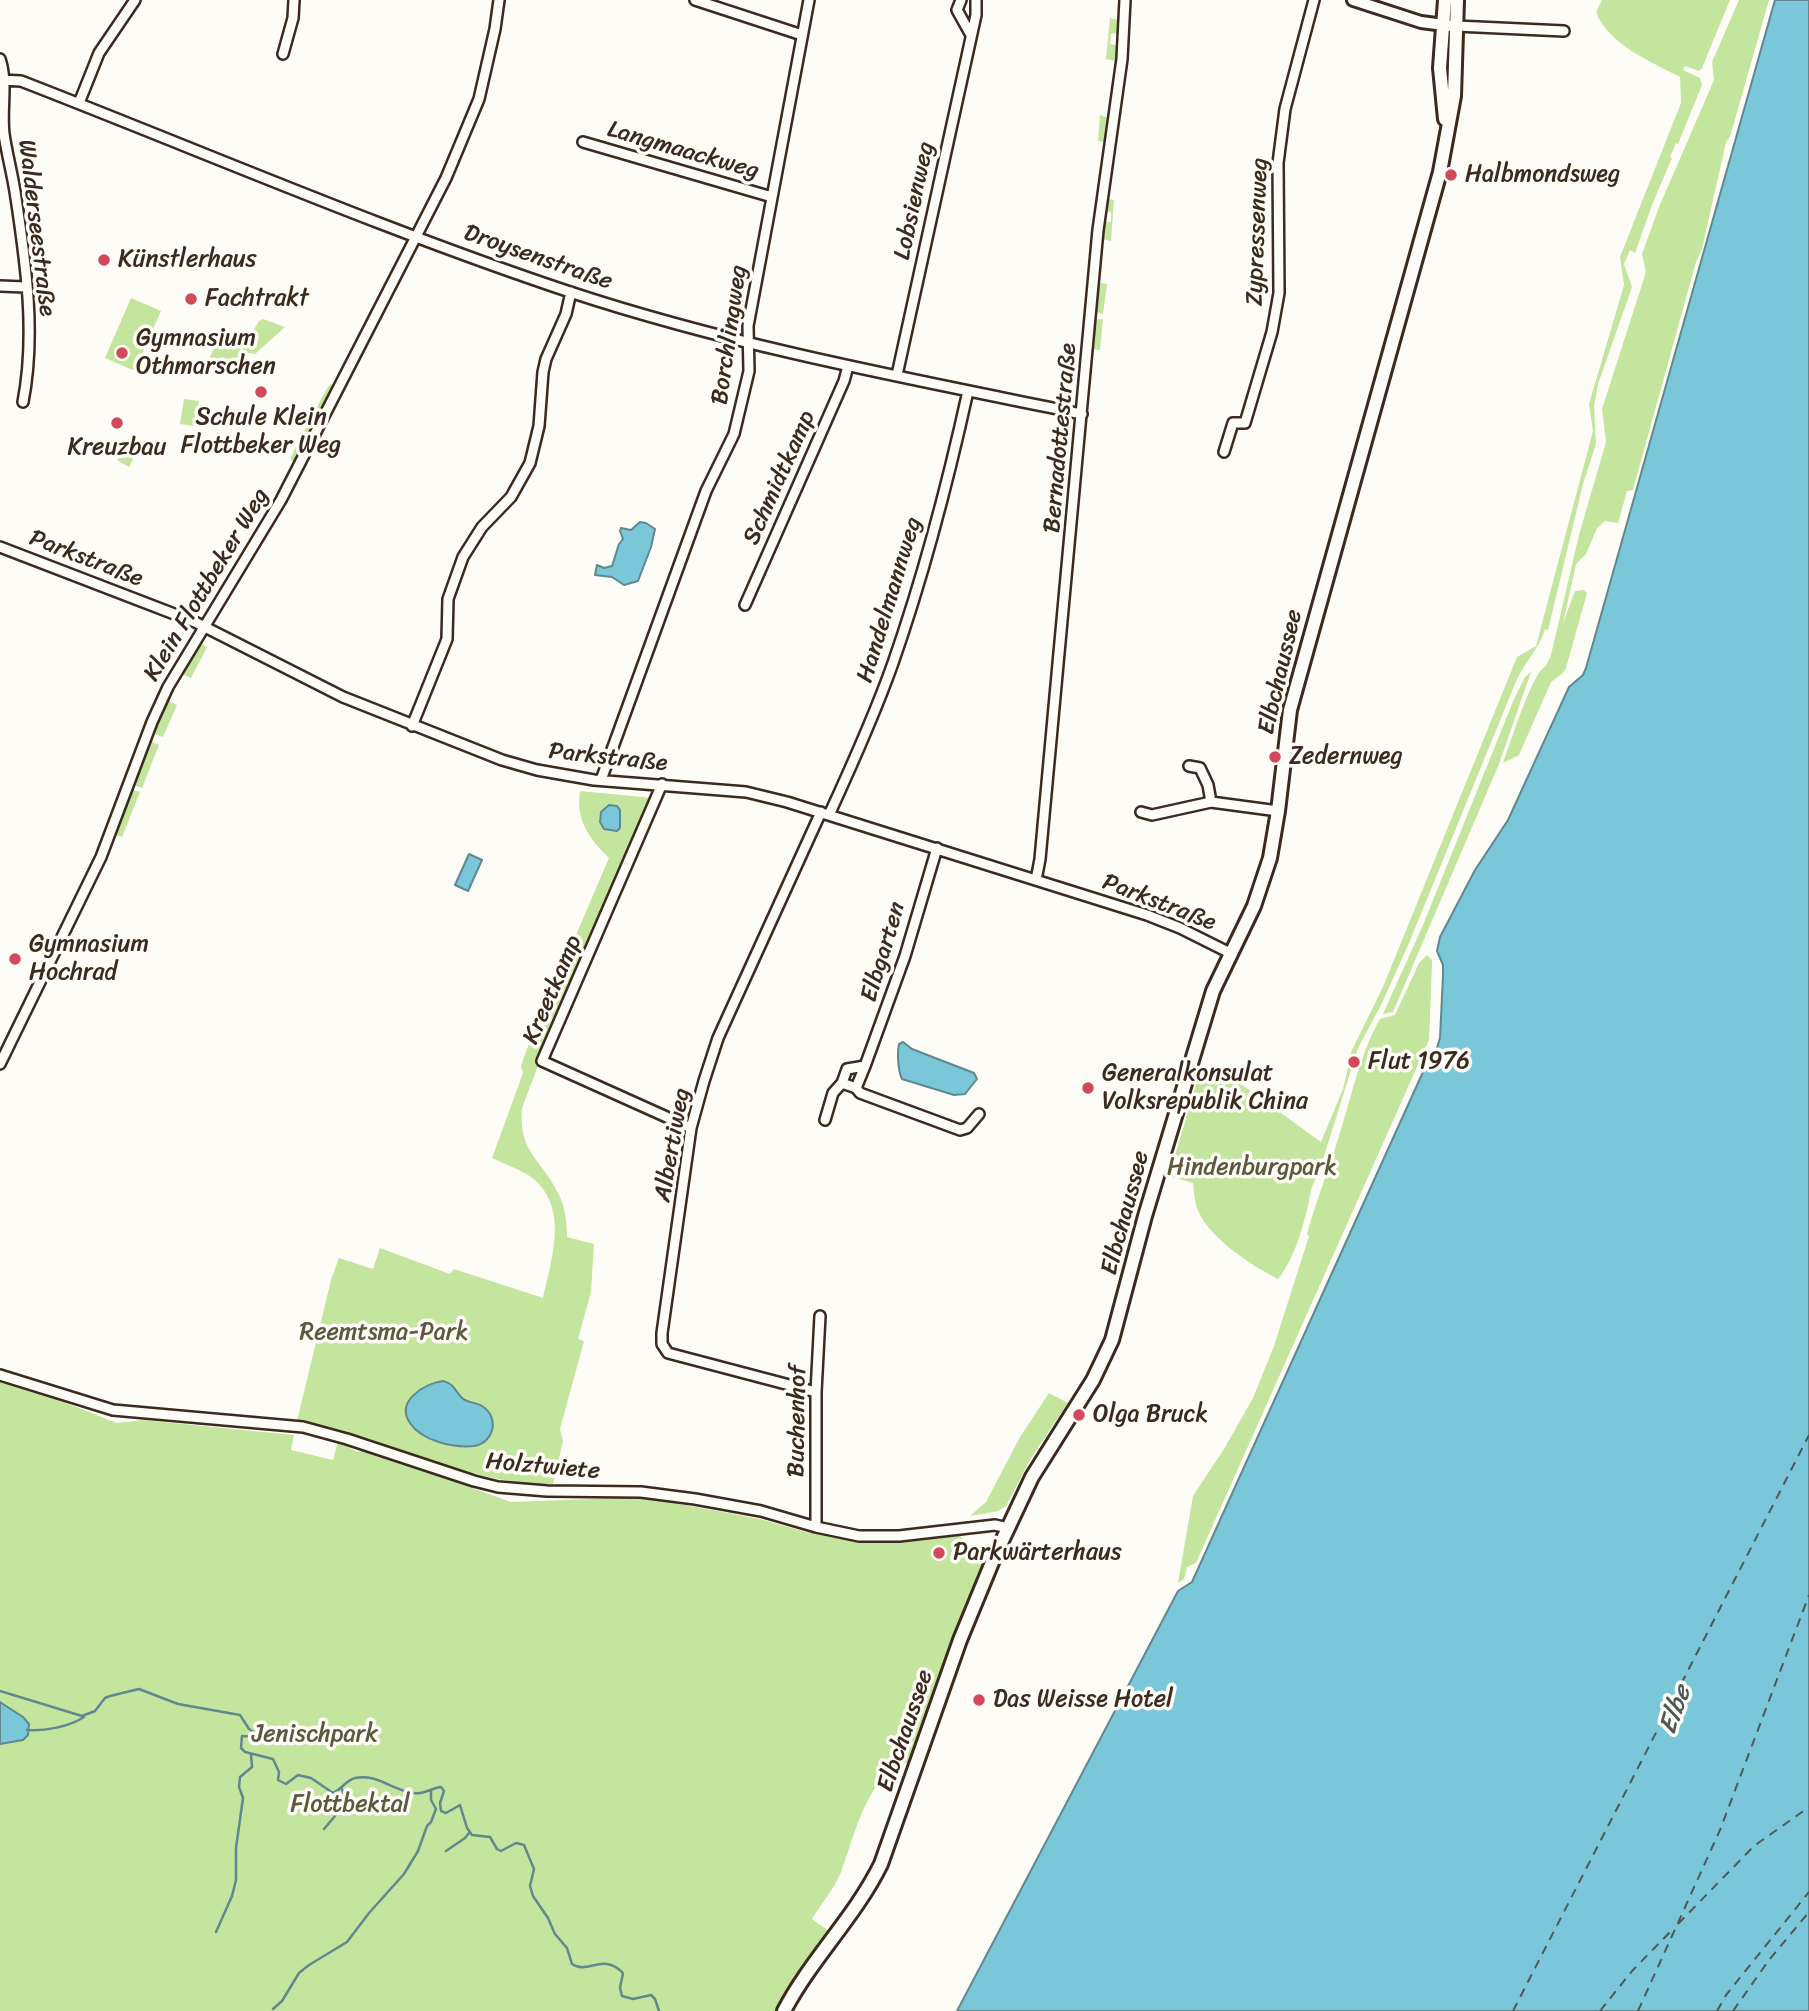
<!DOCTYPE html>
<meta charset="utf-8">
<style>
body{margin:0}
canvas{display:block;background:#fdfcf7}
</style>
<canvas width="1809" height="2011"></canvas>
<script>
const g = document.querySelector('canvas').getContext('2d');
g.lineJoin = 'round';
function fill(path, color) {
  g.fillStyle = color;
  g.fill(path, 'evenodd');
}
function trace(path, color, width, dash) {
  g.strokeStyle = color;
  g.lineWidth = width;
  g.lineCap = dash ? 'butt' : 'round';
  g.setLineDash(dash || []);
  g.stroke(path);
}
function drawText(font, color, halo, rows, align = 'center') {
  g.font = font + ' Sriracha,sans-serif';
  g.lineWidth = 7;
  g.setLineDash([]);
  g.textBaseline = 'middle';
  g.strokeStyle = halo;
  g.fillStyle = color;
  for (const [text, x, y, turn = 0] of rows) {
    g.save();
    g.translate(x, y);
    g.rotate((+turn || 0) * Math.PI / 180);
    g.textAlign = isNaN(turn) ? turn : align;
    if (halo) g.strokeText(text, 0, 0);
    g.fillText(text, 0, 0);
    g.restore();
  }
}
fill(new Path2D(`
 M1602 0H1730L1702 68 1699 71 1685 66 1683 70 1700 78 1702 85 1678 144 1676 143 1670 157 1672 158 1652 205 1635 253 1630 250 1624 264 1632 287 1598 384 1594 407 1596 444 1583 484 1548 630 1545 629C1540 647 1526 661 1517 679L1409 943 1381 1005 1358 1048 1318 1175C1312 1184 1311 1190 1309 1201 1303 1227 1295 1258 1278 1279 1251 1265 1205 1236 1196 1205 1194 1198 1194 1190 1193 1183L1169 1176 1200 1071 1238 1082 1321 1142 1343 1089 1352 1050 1383 987 1517 657 1536 646 1593 431 1589 404 1624 285 1620 257 1681 103 1680 77C1650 61 1609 45 1596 12Z
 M1739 0H1769L1730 137 1726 142 1702 249 1696 262 1633 490 1627 491 1618 523 1605 521 1597 528 1586 554 1576 564 1563 623 1575 591 1584 590 1587 593 1566 668 1563 673 1551 682 1519 755 1503 763C1510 745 1532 672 1546 666L1551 655 1579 535 1606 442 1602 409 1646 272 1642 254 1659 207 1714 80 1712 62Z
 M1110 18 1120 20 1119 34 1111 33 1110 44 1119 46 1116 61 1106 59Z
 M1100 115 1108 118 1104 142 1098 141Z
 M1108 199 1114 200 1111 241 1102 239 1104 222H1111V212L1105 211Z
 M1098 283 1107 284 1103 314 1096 312Z
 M131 298 161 311 135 371 105 358Z
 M263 319 285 327 255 354 242 352 243 342 247 341 259 321Z
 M1095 319H1103L1100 350 1093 349Z
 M220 335 241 341 239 369 225 363V360L216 359 212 363 209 359Z
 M331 384 333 386 294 461H291V457L327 388Z
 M184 399 199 401 195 426 180 424Z
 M127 440 140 446 129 467 117 460Z
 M200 643 207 647 191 678 182 674Z
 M1531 672 1499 764 1393 1012 1383 1014 1423 925 1514 699 1525 677Z
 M167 700 177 705 163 737 152 733Z
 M150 741 159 745 142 788 134 785Z
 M133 790 140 792 122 837 116 835Z
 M580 791 652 798 563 1000 522 1108C518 1153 542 1159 558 1193 565 1206 567 1222 567 1237L594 1244 591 1292 578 1339 584 1341 560 1429 563 1441 553 1484C463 1486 384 1433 297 1421L331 1280 339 1258 373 1269 380 1248 450 1274 454 1269 543 1298C551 1261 568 1213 537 1182 526 1171 506 1165 492 1158L523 1073 521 1066 527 1049 609 858C590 840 575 819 580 791ZM436 1382 465 1400 482 1406 492 1424 473 1446C451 1447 436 1441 418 1431L409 1401 416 1392Z
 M1427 955 1432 960V965L1429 1040 1196 1563 1187 1567 1184 1579 1178 1583 1193 1496 1224 1449 1253 1398 1274 1346 1309 1236 1307 1234C1316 1201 1329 1169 1339 1136 1352 1096 1359 1056 1380 1019L1395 1015 1419 963Z
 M0 1382 33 1390 117 1423 143 1420 294 1435 291 1450 333 1460 338 1441 357 1452 367 1450 511 1502 642 1497 760 1519 806 1532 864 1542 959 1535 977 1552 983 1566 910 1762C868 1769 854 1839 841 1872 834 1889 821 1904 812 1919L829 1931 807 1960 777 2011H0V1744C15 1741 30 1743 29 1724L19 1714 0 1702Z
 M1049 1393 1068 1403 1031 1458 1006 1506 998 1511 970 1516 986 1502 1020 1437Z`), '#c4e59e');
const water = new Path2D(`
 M1775 0H1809V2011H957L1178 1591 1192 1582 1423 1072 1437 1048 1440 1038 1443 976V965L1437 951 1440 937 1475 870 1508 820 1569 687 1583 675 1586 668Z
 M640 522 646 523 655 529 651 547 638 581 624 585 612 577 595 575 597 565 604 568 612 566 619 544 623 539 620 531 621 528 631 530Z
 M609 805 617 806 620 810V828L617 831 604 829 600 822 601 812Z
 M469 854 482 860 468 891 455 885Z
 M903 1042 912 1049 974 1073 977 1079 965 1094 954 1095 902 1079C898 1071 897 1053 899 1044Z
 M443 1381C455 1384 454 1390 462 1398 467 1403 476 1402 482 1406 500 1417 494 1443 474 1446 453 1448 422 1441 410 1423 395 1401 424 1384 443 1381Z
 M0 1702 23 1717 29 1724 28 1735 23 1740 0 1744Z`);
fill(water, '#7ac7d9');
trace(water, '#61888e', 2);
trace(new Path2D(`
 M0 1691 82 1716 95 1711 105 1698 110 1696 139 1689 178 1704 240 1715 249 1729 257 1734 255 1737 242 1736 241 1748 245 1752 273 1759 279 1772 278 1780 286 1784 298 1775 311 1778 333 1793C341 1790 346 1780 355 1778 377 1773 393 1791 414 1793 424 1795 431 1788 441 1787L444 1791 440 1803 441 1811 446 1813 460 1805 467 1828 472 1835 490 1837 497 1849 501 1851 516 1843 524 1845 534 1869 530 1886 533 1896 548 1918 555 1934 567 1948 572 1964C588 1975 603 1952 623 1973L620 1988 622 1996 633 1999 651 1995 655 1999 659 2011
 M27 1730C45 1731 69 1727 84 1717
 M324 1829 346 1803 342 1789
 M446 1851 465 1838 469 1833
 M216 1932 232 1896 236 1880V1848L243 1798 239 1787 240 1777 252 1767 251 1754
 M273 2009 282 2001 299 1973 309 1965 347 1942 369 1913 404 1874 418 1851 427 1826 431 1822 436 1809 431 1800V1790`), '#61888e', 2.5);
trace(new Path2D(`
 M1678 1924 1754 1846 1809 1807
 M1513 2011 1809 1435
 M1600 2011 1632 1971 1674 1928
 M1638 2011 1720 1830 1809 1595
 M1717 2011 1726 1995 1809 1892
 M1733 2011 1769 1960 1809 1912`), '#4e5956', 2, [9, 7]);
const minor = new Path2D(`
 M695 0 802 35
 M961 0 957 10 971 35
 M1456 26 1564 31
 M283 54 293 18 294 0
 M0 59C8 83 1 109 4 134 7 155 13 176 16 198 26 264 36 335 23 402
 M0 80 21 81C204 152 384 230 570 292 737 347 911 379 1082 414
 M79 103 99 53 135 0
 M583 142 772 197
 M0 286 25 287
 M897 375 976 15V0
 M1224 452 1233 423H1245L1272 332 1279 293 1278 163 1285 109 1314 0
 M0 547 195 622 343 697 502 760 537 770 594 780 746 792 787 802 1147 915 1180 928 1230 953
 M745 605 844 381 848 366
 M412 726 447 639 448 599 463 557 482 527 511 497 530 463 539 426 543 372 546 359 566 314 571 292
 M1189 766 1200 768 1208 785 1211 802
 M601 780 706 491 734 434 749 371 748 326 809 0
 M662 784 542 1061 691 1128
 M1141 812 1152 815 1211 802 1278 811
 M829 815C852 765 875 714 893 663 924 574 948 482 968 391
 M1036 880 1040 859 1098 230 1122 59 1125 0
 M0 1064 101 857 152 722 168 687 281 500 446 178 479 99 495 29 499 0
 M865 1066 856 1088 842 1083 847 1069 865 1066 905 956 937 848
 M856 1088 860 1093 960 1130 967 1128 979 1114
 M825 1120 833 1093 842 1083
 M0 1375 113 1410 303 1427 347 1439 474 1481 498 1487 547 1491 641 1492 695 1499 761 1511 816 1527 859 1536H899L995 1525 1008 1528
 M816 1392 668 1353 662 1344V1333L691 1128 704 1081 718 1038 821 812
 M816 1527V1392L820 1316`);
const tertiary = new Path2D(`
 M1353 0 1421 22 1452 26`);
const secondary = new Path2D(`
 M1445 0 1440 68 1445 119
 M784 2011C811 1959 855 1917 881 1864L960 1640 993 1560 1032 1477 1093 1380 1112 1340 1145 1216 1213 991 1254 906 1270 858 1278 811 1290 710 1440 172 1454 96 1457 0`);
trace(minor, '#3b2a1e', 14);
trace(tertiary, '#3b2a1e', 16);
trace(secondary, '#3b2a1e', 18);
trace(minor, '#fdfcf7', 9);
trace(tertiary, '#fdfcf7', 10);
trace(secondary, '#fdfcf7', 12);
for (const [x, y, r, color] of [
 [1451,175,7,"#d1495b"],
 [104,260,7,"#d1495b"],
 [191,299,7,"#d1495b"],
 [122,353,7,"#d1495b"],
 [261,392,7,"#d1495b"],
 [117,423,7,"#d1495b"],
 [1275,757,7,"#d1495b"],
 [15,959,7,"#d1495b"],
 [1354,1062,7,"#d1495b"],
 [1088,1088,7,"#d1495b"],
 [1079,1415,7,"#d1495b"],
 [939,1553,7,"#d1495b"],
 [979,1700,7,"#d1495b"]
]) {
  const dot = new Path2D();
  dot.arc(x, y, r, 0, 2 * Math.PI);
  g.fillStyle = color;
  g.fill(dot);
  trace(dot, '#fdfcf7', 2.5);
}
drawText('24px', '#3b2a1e', '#fdfcf7', [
 ["Langmaackweg",683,151,16],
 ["Lobsienweg",915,201,-78],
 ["Walderseestraße",36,228,83],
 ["Zypressenweg",1258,232,-88],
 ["Droysenstraße",538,258,19],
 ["Borchlingweg",730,335,-82],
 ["Bernadottestraße",1061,438,-85],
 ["Schmidtkamp",780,478,-66],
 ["Parkstraße",86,559,21],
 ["Klein Flottbeker Weg",207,585,-59],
 ["Handelmannweg",890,600,-73],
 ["Elbchaussee",1281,672,-77],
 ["Parkstraße",608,758,6],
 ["Parkstraße",1159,903,21],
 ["Elbgarten",884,952,-73],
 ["Kreetkamp",553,990,-67],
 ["Albertiweg",673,1145,-80],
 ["Elbchaussee",1126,1213,-75],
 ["Buchenhof",798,1421,-89],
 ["Holztwiete",543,1467,5],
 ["Elbchaussee",906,1731,-71]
]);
drawText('24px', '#3b2a1e', '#fdfcf7', [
 ["Halbmondsweg",1465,175],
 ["Künstlerhaus",118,260],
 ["Fachtrakt",205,299],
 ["Gymnasium",136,339],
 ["Othmarschen",136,367],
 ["Schule Klein",261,418,"center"],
 ["Flottbeker Weg",261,446,"center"],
 ["Kreuzbau",117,448,"center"],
 ["Zedernweg",1289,757],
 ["Gymnasium",29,945],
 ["Hochrad",29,973],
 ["Flut 1976",1368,1062],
 ["Generalkonsulat",1102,1074],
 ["Volksrepublik China",1102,1102],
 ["Olga Bruck",1093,1415],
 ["Parkwärterhaus",953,1553],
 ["Das Weisse Hotel",993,1700]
], 'left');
drawText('24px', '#5d593e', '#fdfcf7', [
 ["Hindenburgpark",1252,1168],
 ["Reemtsma-Park",384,1333],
 ["Jenischpark",315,1735],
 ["Flottbektal",350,1805]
]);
drawText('italic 26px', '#4e5956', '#fdfcf7', [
 ["Elbe",1676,1710,-70]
]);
</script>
